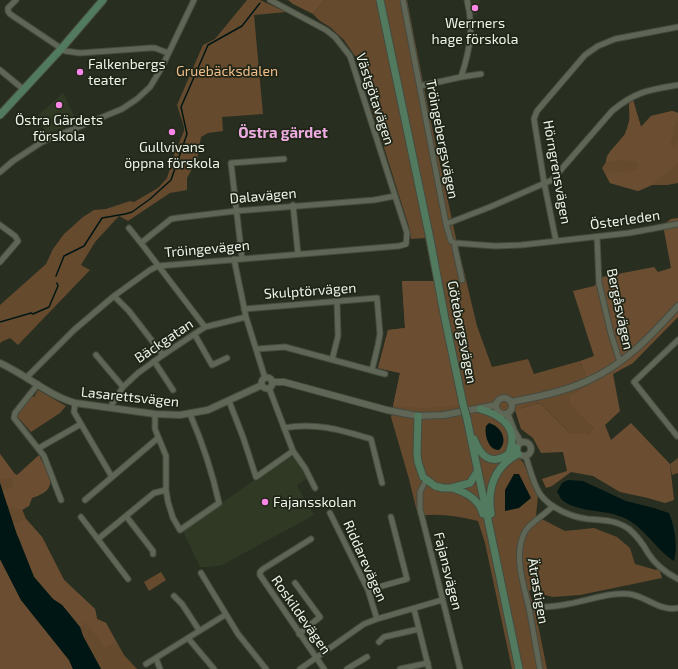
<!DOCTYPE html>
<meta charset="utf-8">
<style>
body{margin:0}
canvas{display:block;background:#282e20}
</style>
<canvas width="678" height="669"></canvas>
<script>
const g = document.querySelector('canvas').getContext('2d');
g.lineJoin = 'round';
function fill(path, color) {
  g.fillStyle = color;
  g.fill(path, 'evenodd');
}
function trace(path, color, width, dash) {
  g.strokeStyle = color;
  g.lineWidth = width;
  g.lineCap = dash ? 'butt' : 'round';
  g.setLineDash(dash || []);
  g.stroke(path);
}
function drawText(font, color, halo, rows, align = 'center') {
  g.font = font + ' "Exo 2",sans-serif';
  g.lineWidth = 3.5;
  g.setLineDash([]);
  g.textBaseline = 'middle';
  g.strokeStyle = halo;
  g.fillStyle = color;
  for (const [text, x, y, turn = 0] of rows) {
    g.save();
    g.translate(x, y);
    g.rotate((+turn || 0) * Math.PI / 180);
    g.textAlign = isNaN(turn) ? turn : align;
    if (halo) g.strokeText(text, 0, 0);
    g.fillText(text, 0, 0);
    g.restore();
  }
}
fill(new Path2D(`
 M470 0H480L477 15H474Z
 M63 93 77 122 47 134 36 117Z
 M288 456 295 457 307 478 297 486 314 515 222 565 206 567H200L183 531Z`), '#303924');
fill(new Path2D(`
 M247 0H260L286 12 254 15 263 114 222 117 223 131 208 133 201 137 197 160 187 178V190L170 193 128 221 119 216 95 242 81 265 90 270 18 345 10 338 1 342 0 344V305L46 264 53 249 64 234 83 217 94 210 106 209 130 201 134 202 158 188 167 178 175 152 184 131V127L177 105 203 45 215 39Z
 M325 0H407L428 108 455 234 477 326 492 367 528 359 534 374 580 361 591 386 570 395V403L593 428 588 434H571L540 403 522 408 513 412C510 420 516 443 515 455L523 462 538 495 536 516 565 531 594 528 617 537 630 548 635 564 656 570 659 568 662 578 580 595 553 597 545 595 534 588 529 591 535 610 547 669H512L485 543 478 521C458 516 438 513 418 516L409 479 391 417 400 373 378 368 388 330 405 328 402 281H434L425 238 411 239 409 227 371 106 372 95 362 61 355 56 344 40 330 27 320 21 313 14Z
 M633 100 641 127 651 116 672 111 678 113V183L667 185H652L638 191 610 183 602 168 606 162 607 156 625 134 630 119 629 103Z
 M38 390 66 406 60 413 31 432 16 415 30 395 34 397Z
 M0 454 14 473 17 496 26 519 42 537 64 580 95 609 97 619 106 623 124 655 137 669H101L83 636 80 627 17 535 0 483Z
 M678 458V473L672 475 670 464Z
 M161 572 166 580 149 591 144 582Z`), '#664a2e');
fill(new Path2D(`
 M288 0H325L313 14 293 4Z
 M633 100 641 127 651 116 672 111 678 113V121L676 122 670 145 674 147 678 141V163L652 185 638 191 610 183 605 173 631 171 638 168V163L623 160 606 162C607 150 619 144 625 134 630 124 630 114 629 103Z
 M678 218V317L633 363 613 374 620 411 605 425 611 440 631 423 670 464 674 500 665 503 648 498 620 492 593 476 571 472 552 486 546 488 542 479 567 471 563 452 541 453 533 438 521 429 515 410 540 403 571 434H588L593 428 570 404V395L590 385 580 361 594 356 573 291 594 286 602 277 654 267 658 272 671 268 663 225 671 219Z
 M402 281H434L461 405 424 408 393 406 400 373 378 368 388 330 405 328Z
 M0 454 14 473 17 475 39 455C48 474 62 489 32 498L29 506 22 510 6 505 2 491 14 487 11 478 0 479Z
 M26 519 42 537 64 580 95 609 97 619 106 623 116 642 105 648 86 622 80 627 62 605 53 599 34 577 13 523Z
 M0 559 21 600 69 660 73 669H0Z`), '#6b4e31');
fill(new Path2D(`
 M489 423C501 426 509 441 499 450 489 451 484 435 486 426Z
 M514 474H519L531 498 519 508 505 511V490Z
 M568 480 583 481 626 501 654 508 669 513C675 527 678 547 674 561 654 548 644 526 622 517 603 509 579 513 562 500 560 498 559 494 557 492L562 483Z
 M0 483 17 535 34 577 53 599 62 605 80 627 83 636 101 669H73L69 660 21 600 0 559Z`), '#001614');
trace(new Path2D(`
 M56 276 64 256 84 246 102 218 125 214 132 212 150 199 171 180 187 134 181 107 208 45 242 26 260 3
 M0 322 31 313 33 314 49 307 58 286 57 283`), '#001614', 1.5);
const minor = new Path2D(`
 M16 0 8 8V11L10 14 65 51 80 53 150 48H155L168 53
 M403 0 446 224 451 241 455 243 495 246 521 245 629 233 678 224
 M0 70 23 89
 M461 77 481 74
 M420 86 461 77C470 50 474 28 467 0
 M0 172 13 161 42 142 122 109 137 99 150 87 161 69 194 0
 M293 205 298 254
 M446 224 490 207 552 180 612 111C636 91 649 90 678 85
 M0 225 15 236 18 241 0 262
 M129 228 141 243 205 327
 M597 237 599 283 611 334 620 362
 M556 241 544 182 534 119 537 111 585 55 598 46 615 39 678 27
 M141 243 171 219 177 218 236 211 374 200 395 196
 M455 243V248L462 280
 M242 258 231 163 284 159
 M234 259 246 317 265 378
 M114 296 129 311 163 355
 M244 309 377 298 380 334 378 345 372 370
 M195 335 212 365 227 358
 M256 349 285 347 385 374
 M96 355 123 387
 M332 360 338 336 337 301
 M154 361 173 390
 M27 377 74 330 114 296 150 270 158 266 399 246 406 244 407 233 350 56 335 37 326 30 270 0
 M38 384 15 413 14 418 44 456 61 500
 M269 388 293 451 305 468 315 488
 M229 401 243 437 256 477 293 451
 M75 403 74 412 112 477
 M111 408 112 404 123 387 138 373 163 355 205 327 246 317
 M155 414V429L166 456V490L168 502 173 518 180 530 219 503C212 471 203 444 190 414
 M284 428C315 422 341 430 371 439L382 483
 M677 436 634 382 678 340
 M39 448 81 424
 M526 457C530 469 533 483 540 494 550 508 571 517 588 519 603 520 616 520 629 529 637 536 643 544 648 553 655 564 666 573 678 579
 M426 480 420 492V509L460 669
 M85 500 158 438
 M330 513 368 590 377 619
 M126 516 153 551V554
 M81 517 128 579
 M98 539 154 493 166 490
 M311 539 263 569 260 572V575L324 669
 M201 573 238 634 266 669
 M295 583 320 617 299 634
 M368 590 407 579 391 517
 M174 596 182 604 199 630
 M529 608C542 607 555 607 568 604 587 601 609 592 629 594 646 596 660 612 678 608
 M414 609 429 669
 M188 638 214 669
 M379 642 384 637 419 629
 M156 658 160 669
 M146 664 225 615
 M300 669 364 624 377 619 442 600
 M347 669 367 657
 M400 669 428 663
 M540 669C536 649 533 628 529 608 524 586 512 552 526 530 531 522 546 514 553 506`);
const tertiary = new Path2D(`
 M0 363C26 375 48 395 75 403L155 414 180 415 208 410 262 385
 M261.5 383a5.5 5.5 0 1 1 11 0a5.5 5.5 0 1 1-11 0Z
 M272 382H284L387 410 418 416 444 415 496 405
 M496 406a8 8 0 1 1 16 0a8 8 0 1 1-16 0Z
 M511 402C537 397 563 392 587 381 624 365 652 335 678 306
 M507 413 514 431 521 443
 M517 449a7 7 0 1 1 14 0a7 7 0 1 1-14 0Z`);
const secondary = new Path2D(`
 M380 0 430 239 445 319 463 404
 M0 115 61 49 103 0
 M480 409C494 413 513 422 512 441 512 445 510 449 509 454
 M418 416 417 453 418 462 423 477 435 486 443 488H451L470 483 477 472
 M467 419 519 669
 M474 439C480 455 490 466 507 455 511 453 514 451 517 448
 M452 488C466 492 479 499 483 514
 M491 514C487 488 494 467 518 454`);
trace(minor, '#464b3f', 7);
trace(tertiary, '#464b3f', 8);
trace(secondary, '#464b3f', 9);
trace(minor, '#5f6656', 5);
trace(tertiary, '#5f6656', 6);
trace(secondary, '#517a5e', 7);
const secondaryBridge = new Path2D(`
 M463 404 467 419`);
trace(secondaryBridge, '#464b3f', 9, []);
trace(secondaryBridge, '#517a5e', 7);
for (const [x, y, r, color] of [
 [475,8,4,"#fa87e6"],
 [80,72,4,"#fa87e6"],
 [59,105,4,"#fa87e6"],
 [172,132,4,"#fa87e6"],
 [265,502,4,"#fa87e6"]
]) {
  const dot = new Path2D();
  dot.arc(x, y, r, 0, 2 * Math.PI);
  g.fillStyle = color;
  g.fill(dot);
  trace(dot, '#1f2517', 1.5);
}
drawText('14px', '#eff3ea', '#1f2517', [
 ["Werrners",475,23],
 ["hage förskola",475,39],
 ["Falkenbergs",88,64,"left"],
 ["teater",88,80,"left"],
 ["Östra Gärdets",59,120],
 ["förskola",59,136],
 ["Gullvivans",172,147],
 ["öppna förskola",172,163],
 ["Fajansskolan",273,502,"left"]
]);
drawText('14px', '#f1be8b', '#1f2517', [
 ["Gruebäcksdalen",227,71]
]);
drawText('14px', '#eff3ea', '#1f2517', [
 ["Västgötavägen",375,99,72],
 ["Tröingebergsvägen",442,139,79],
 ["Hörngrensvägen",557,172,80],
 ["Dalavägen",263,196,-5],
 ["Österleden",625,220,-8],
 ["Tröingevägen",207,249,-5],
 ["Skulptörvägen",310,291,-4],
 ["Bergåsvägen",620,309,78],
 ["Göteborgsvägen",462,332,79],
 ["Bäckgatan",164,341,-34],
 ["Lasarettsvägen",130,397,6],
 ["Riddarevägen",365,561,66],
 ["Fajansvägen",448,571,76],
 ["Ätrastigen",538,591,80],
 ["Roskildevägen",301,615,55]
]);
drawText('bold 15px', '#ecacdf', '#1f2517', [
 ["Östra gärdet",283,133]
]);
</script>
